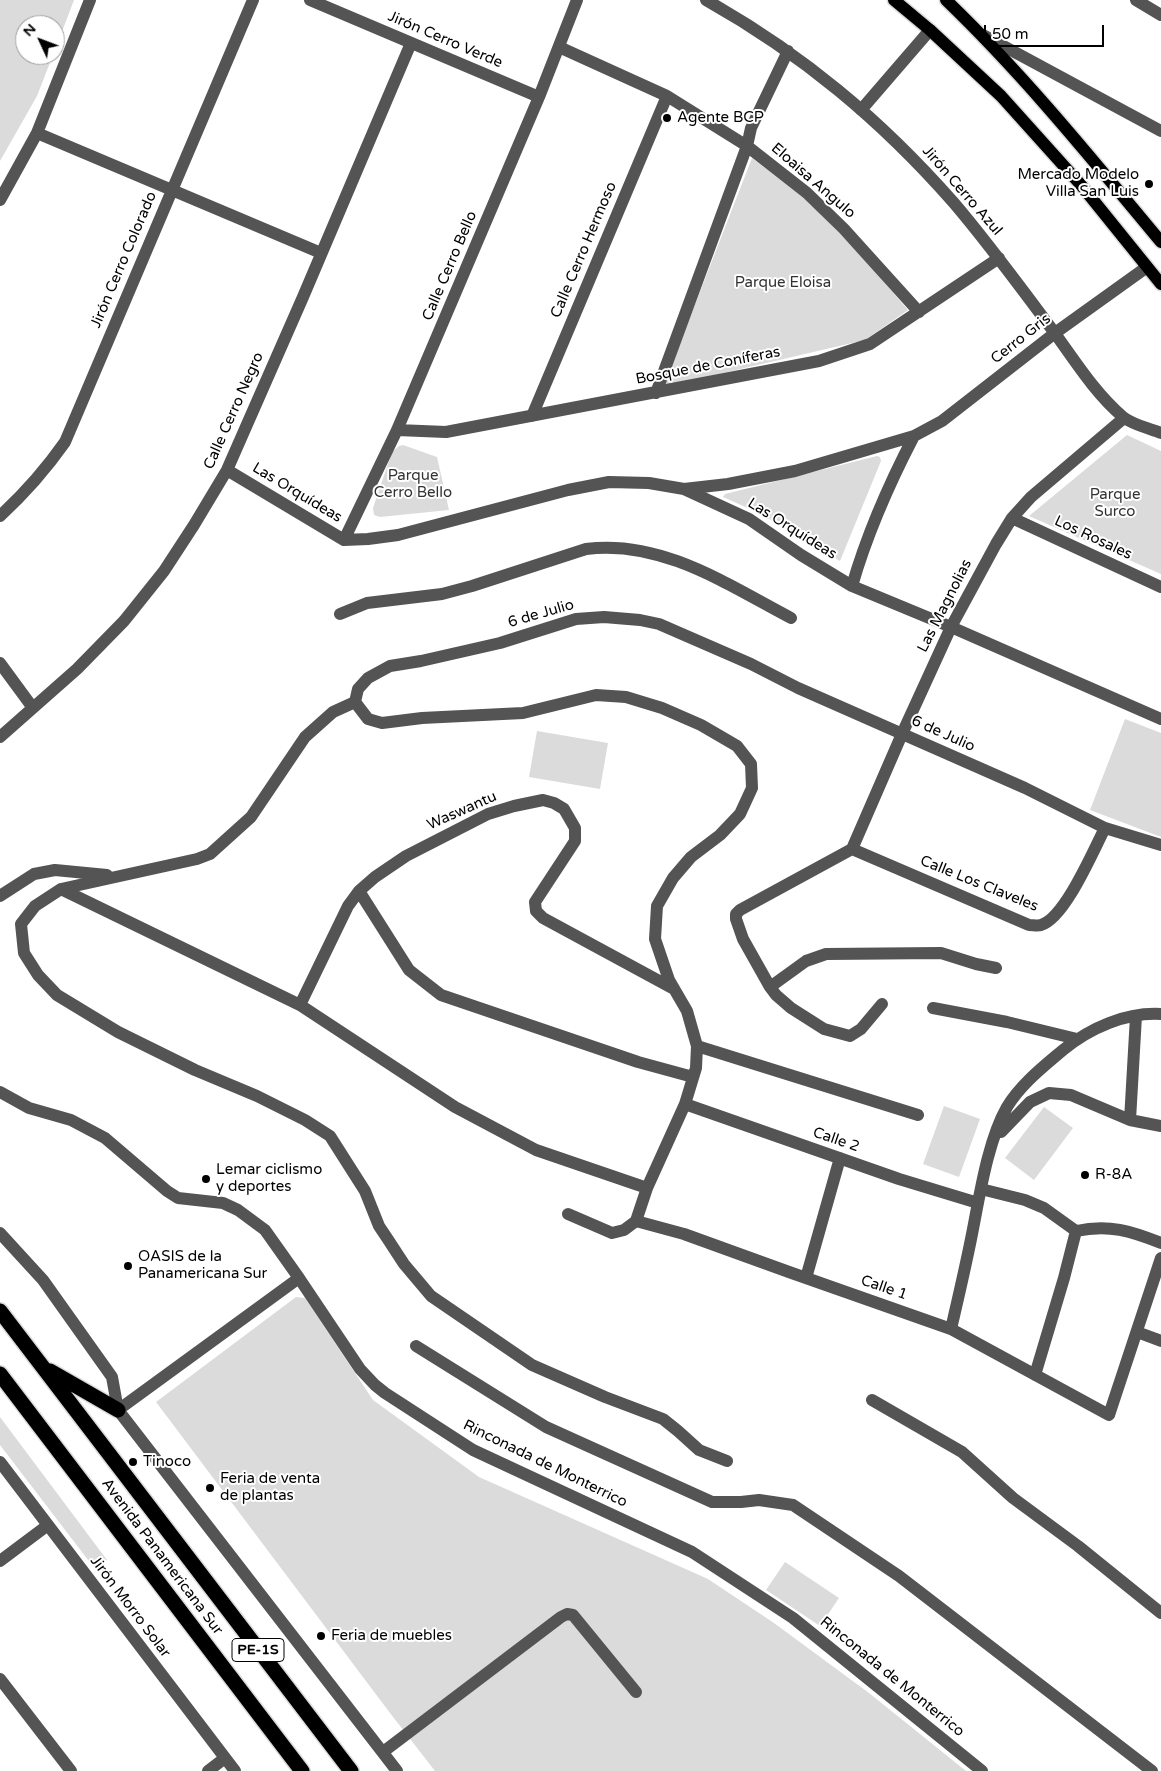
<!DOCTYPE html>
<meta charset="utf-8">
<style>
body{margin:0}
#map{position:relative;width:1161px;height:1771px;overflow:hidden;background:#fff;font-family:"Varela Round",sans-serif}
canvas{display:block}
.north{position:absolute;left:15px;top:15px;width:50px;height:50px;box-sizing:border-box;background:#fff;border:1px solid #999;border-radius:50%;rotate:313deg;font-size:14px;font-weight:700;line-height:20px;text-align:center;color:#000}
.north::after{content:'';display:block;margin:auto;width:18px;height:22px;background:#000;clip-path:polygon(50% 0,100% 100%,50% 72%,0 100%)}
.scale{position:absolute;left:984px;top:25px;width:120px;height:22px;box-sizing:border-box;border:2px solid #000;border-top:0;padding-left:6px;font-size:15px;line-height:18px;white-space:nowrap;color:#000;-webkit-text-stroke:4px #fff;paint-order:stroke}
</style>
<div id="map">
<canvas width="1161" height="1771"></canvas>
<div class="north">N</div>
<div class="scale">50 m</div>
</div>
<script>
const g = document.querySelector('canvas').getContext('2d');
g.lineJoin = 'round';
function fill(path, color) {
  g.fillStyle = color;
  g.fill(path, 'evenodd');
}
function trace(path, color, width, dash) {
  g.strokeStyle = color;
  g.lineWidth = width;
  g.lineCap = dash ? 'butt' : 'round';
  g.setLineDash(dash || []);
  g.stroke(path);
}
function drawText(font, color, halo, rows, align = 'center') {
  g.font = font + ' "Varela Round",sans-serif';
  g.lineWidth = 4;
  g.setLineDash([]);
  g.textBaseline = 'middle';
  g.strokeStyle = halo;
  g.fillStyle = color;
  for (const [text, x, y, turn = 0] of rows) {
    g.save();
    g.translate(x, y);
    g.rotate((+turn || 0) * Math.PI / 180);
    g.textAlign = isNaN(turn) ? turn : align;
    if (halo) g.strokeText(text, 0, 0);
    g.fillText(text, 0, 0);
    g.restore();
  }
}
fill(new Path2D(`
 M0 0H74L55 50V25H25V55H53L37 96 0 161Z
 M752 158 809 202 859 253 908 310 865 340 663 387Z
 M1127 435 1161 451V574L1029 516Z
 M403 445 437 457 449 510 380 517 374 515 373 508 392 452 399 446Z
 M877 456 880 457 881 461 840 561 761 514 723 497 725 494Z
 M1125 719 1161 733V837L1090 810Z
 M537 731 608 743 600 789 529 777Z
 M944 1106 980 1119 959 1177 923 1164Z
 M1044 1107 1073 1128 1034 1180 1005 1158Z
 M296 1297 305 1298 373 1400 479 1477 708 1579 774 1623 869 1693 966 1771H435L390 1713 156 1402Z
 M0 1417 107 1560 95 1569 0 1445Z
 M785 1562 839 1598 820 1626 766 1590Z`), '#dbdbdb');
const major = new Path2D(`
 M894 0 930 30 1001 96 1081 185 1161 284
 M946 0C1024 75 1092 159 1161 242`);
const highway = new Path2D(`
 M0 1311 351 1771
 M50 1371 118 1410
 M0 1374 302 1771`);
trace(major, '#dbdbdb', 15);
trace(highway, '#dbdbdb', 18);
trace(new Path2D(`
 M310 0 539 97
 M706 0C802 54 881 120 954 203 989 244 1021 288 1054 332 1075 361 1095 393 1123 417 1131 424 1151 429 1161 433
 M1136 0 1161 15
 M983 35 1161 131
 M559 47 667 96 747 146 807 193 844 229 919 312
 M861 110 930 30
 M37 133 321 253
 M0 200 37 133 90 0
 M656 393 747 146 751 128 788 51
 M532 416 667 96
 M397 430 446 432 819 361 870 344 999 258
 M227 470 344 540 368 539 398 535 568 490 609 482 649 483 684 489 749 519 801 555 852 586 951 627 1161 719
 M684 489 728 484 795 471 914 436 942 421 1055 333 1147 267
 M0 516C25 493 46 469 65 442L253 0
 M1012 518 1161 587
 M344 540 397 430 539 97 577 0
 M852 586C867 534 889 484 914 436
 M340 614 367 603 442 594 472 586 586 549C661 539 728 585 791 618
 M0 663 33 708
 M355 702 333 712 305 737 251 817 210 854 197 859 61 889 35 906 21 924 24 953 38 975 57 995 118 1032 195 1070 257 1096 305 1120 330 1136 365 1191 379 1226 389 1241 404 1264 431 1296 532 1365 605 1397 663 1419 678 1431 699 1450 727 1461
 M355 702 368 719 382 723 422 718 523 713 596 695 626 697 662 708 701 725 737 746 751 764 752 788 740 814 720 835 691 857 673 878 657 906 655 939 669 980 687 1011 697 1046 696 1068 685 1104 647 1188 636 1221 624 1230 612 1233 568 1214
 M355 702 358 689 368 678 390 666 421 661 500 643 576 619 604 617 640 620 659 624 751 664 798 688 1025 788 1105 828 1161 845
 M0 737 77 669 124 621 164 571 194 525 227 470 303 297 411 43
 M852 849 902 734 951 627 996 544 1012 518 1031 497 1124 418
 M852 849 740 910 736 914V919L743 939 770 987 776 995 791 1008 824 1029 850 1036 861 1029 882 1004
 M852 849 1029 925C1033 925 1038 926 1041 925 1065 918 1093 851 1105 828
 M61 889 300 1005 455 1107 536 1150 647 1188
 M359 891 409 970 441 995 638 1062 693 1077
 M0 896 34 874 55 870 107 875
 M770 987 806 961 826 954 941 953 976 964 996 968
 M300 1005 348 906 359 891 375 877 406 856 488 814 514 806 543 800 554 803 564 809 575 828V841L535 902 536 911 543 918 674 989
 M933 1008 1007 1022 1077 1039
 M697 1046 918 1115
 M0 1092 29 1108 71 1120 105 1138 167 1191 178 1198 223 1203 238 1210 265 1230 299 1278 360 1369 375 1385 385 1393 473 1450 692 1552 793 1618 982 1771
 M685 1104 899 1179 978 1203
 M1130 1120 1136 1016
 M1001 1132 1030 1102 1049 1093 1071 1095 1130 1120 1161 1126
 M981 1189 1025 1200 1044 1208 1076 1231C1109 1224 1131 1231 1161 1243
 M636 1221 684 1234 789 1272 951 1329 1109 1415 1161 1258
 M0 1233 43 1280 112 1377 118 1410 397 1771
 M806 1278 840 1158
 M951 1329C958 1299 965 1269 971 1239 979 1200 987 1142 1007 1107 1021 1084 1043 1067 1063 1050 1090 1028 1126 1012 1161 1014
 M1137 1332 1161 1341
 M416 1346 546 1427 712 1502H741L759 1500 793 1505 899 1576 1152 1771
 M1035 1375 1064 1278 1076 1231
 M872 1400 962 1452 1013 1498 1078 1546 1161 1613
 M118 1410 299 1278
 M0 1462 235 1771
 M0 1561 48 1525
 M0 1679 71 1771
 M383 1752 561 1617 567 1614 573 1615 636 1692
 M208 1771 225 1758`), '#545454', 12);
trace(major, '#000', 12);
trace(highway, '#000', 15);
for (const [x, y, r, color] of [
 [667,118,5,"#000"],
 [1149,184,5,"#000"],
 [1085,1175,5,"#000"],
 [206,1179,5,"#000"],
 [128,1266,5,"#000"],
 [133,1462,5,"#000"],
 [210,1488,5,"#000"],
 [321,1636,5,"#000"]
]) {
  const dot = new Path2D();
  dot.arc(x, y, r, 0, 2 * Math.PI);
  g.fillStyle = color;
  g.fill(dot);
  trace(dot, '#fff', 2);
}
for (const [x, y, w] of [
 [258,1650,52]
]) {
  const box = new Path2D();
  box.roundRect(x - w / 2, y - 11.5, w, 23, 4);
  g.fillStyle = '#fff';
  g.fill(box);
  trace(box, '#000', 1);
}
drawText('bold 14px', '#000', null, [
 ["PE-1S",258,1650]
]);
drawText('15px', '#000', '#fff', [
 ["Jirón Cerro Verde",445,40,23],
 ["Eloaisa Angulo",813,181,41],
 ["Jirón Cerro Azul",962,191,49],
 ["Calle Cerro Hermoso",584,250,-67],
 ["Jirón Cerro Colorado",124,260,-67],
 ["Calle Cerro Bello",450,266,-67],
 ["Cerro Gris",1021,339,-38],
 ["Bosque de Coníferas",708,366,-11],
 ["Calle Cerro Negro",234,411,-66],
 ["Las Orquídeas",297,493,31],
 ["Las Orquídeas",792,529,32],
 ["Los Rosales",1093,538,25],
 ["Las Magnolias",945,606,-63],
 ["6 de Julio",541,614,-16],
 ["6 de Julio",943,734,24],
 ["Waswantu",462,811,-24],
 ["Calle Los Claveles",979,884,22],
 ["Calle 2",836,1140,19],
 ["Calle 1",884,1288,19],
 ["Rinconada de Monterrico",545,1464,26],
 ["Avenida Panamericana Sur",162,1557,53],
 ["Jirón Morro Solar",130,1607,53],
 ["Rinconada de Monterrico",892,1677,39]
]);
drawText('15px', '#000', '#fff', [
 ["Agente BCP",677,118],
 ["Mercado Modelo",1139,175,"right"],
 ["Villa San Luis",1139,192,"right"],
 ["Lemar ciclismo",216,1170],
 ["y deportes",216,1187],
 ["R-8A",1095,1175],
 ["OASIS de la",138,1257],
 ["Panamericana Sur",138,1274],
 ["Tinoco",143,1462],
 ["Feria de venta",220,1479],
 ["de plantas",220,1496],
 ["Feria de muebles",331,1636]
], 'left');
drawText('15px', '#323232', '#fff', [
 ["Parque Eloisa",783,283],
 ["Parque",413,476],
 ["Cerro Bello",413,493],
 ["Parque",1115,495],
 ["Surco",1115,512]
]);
</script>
